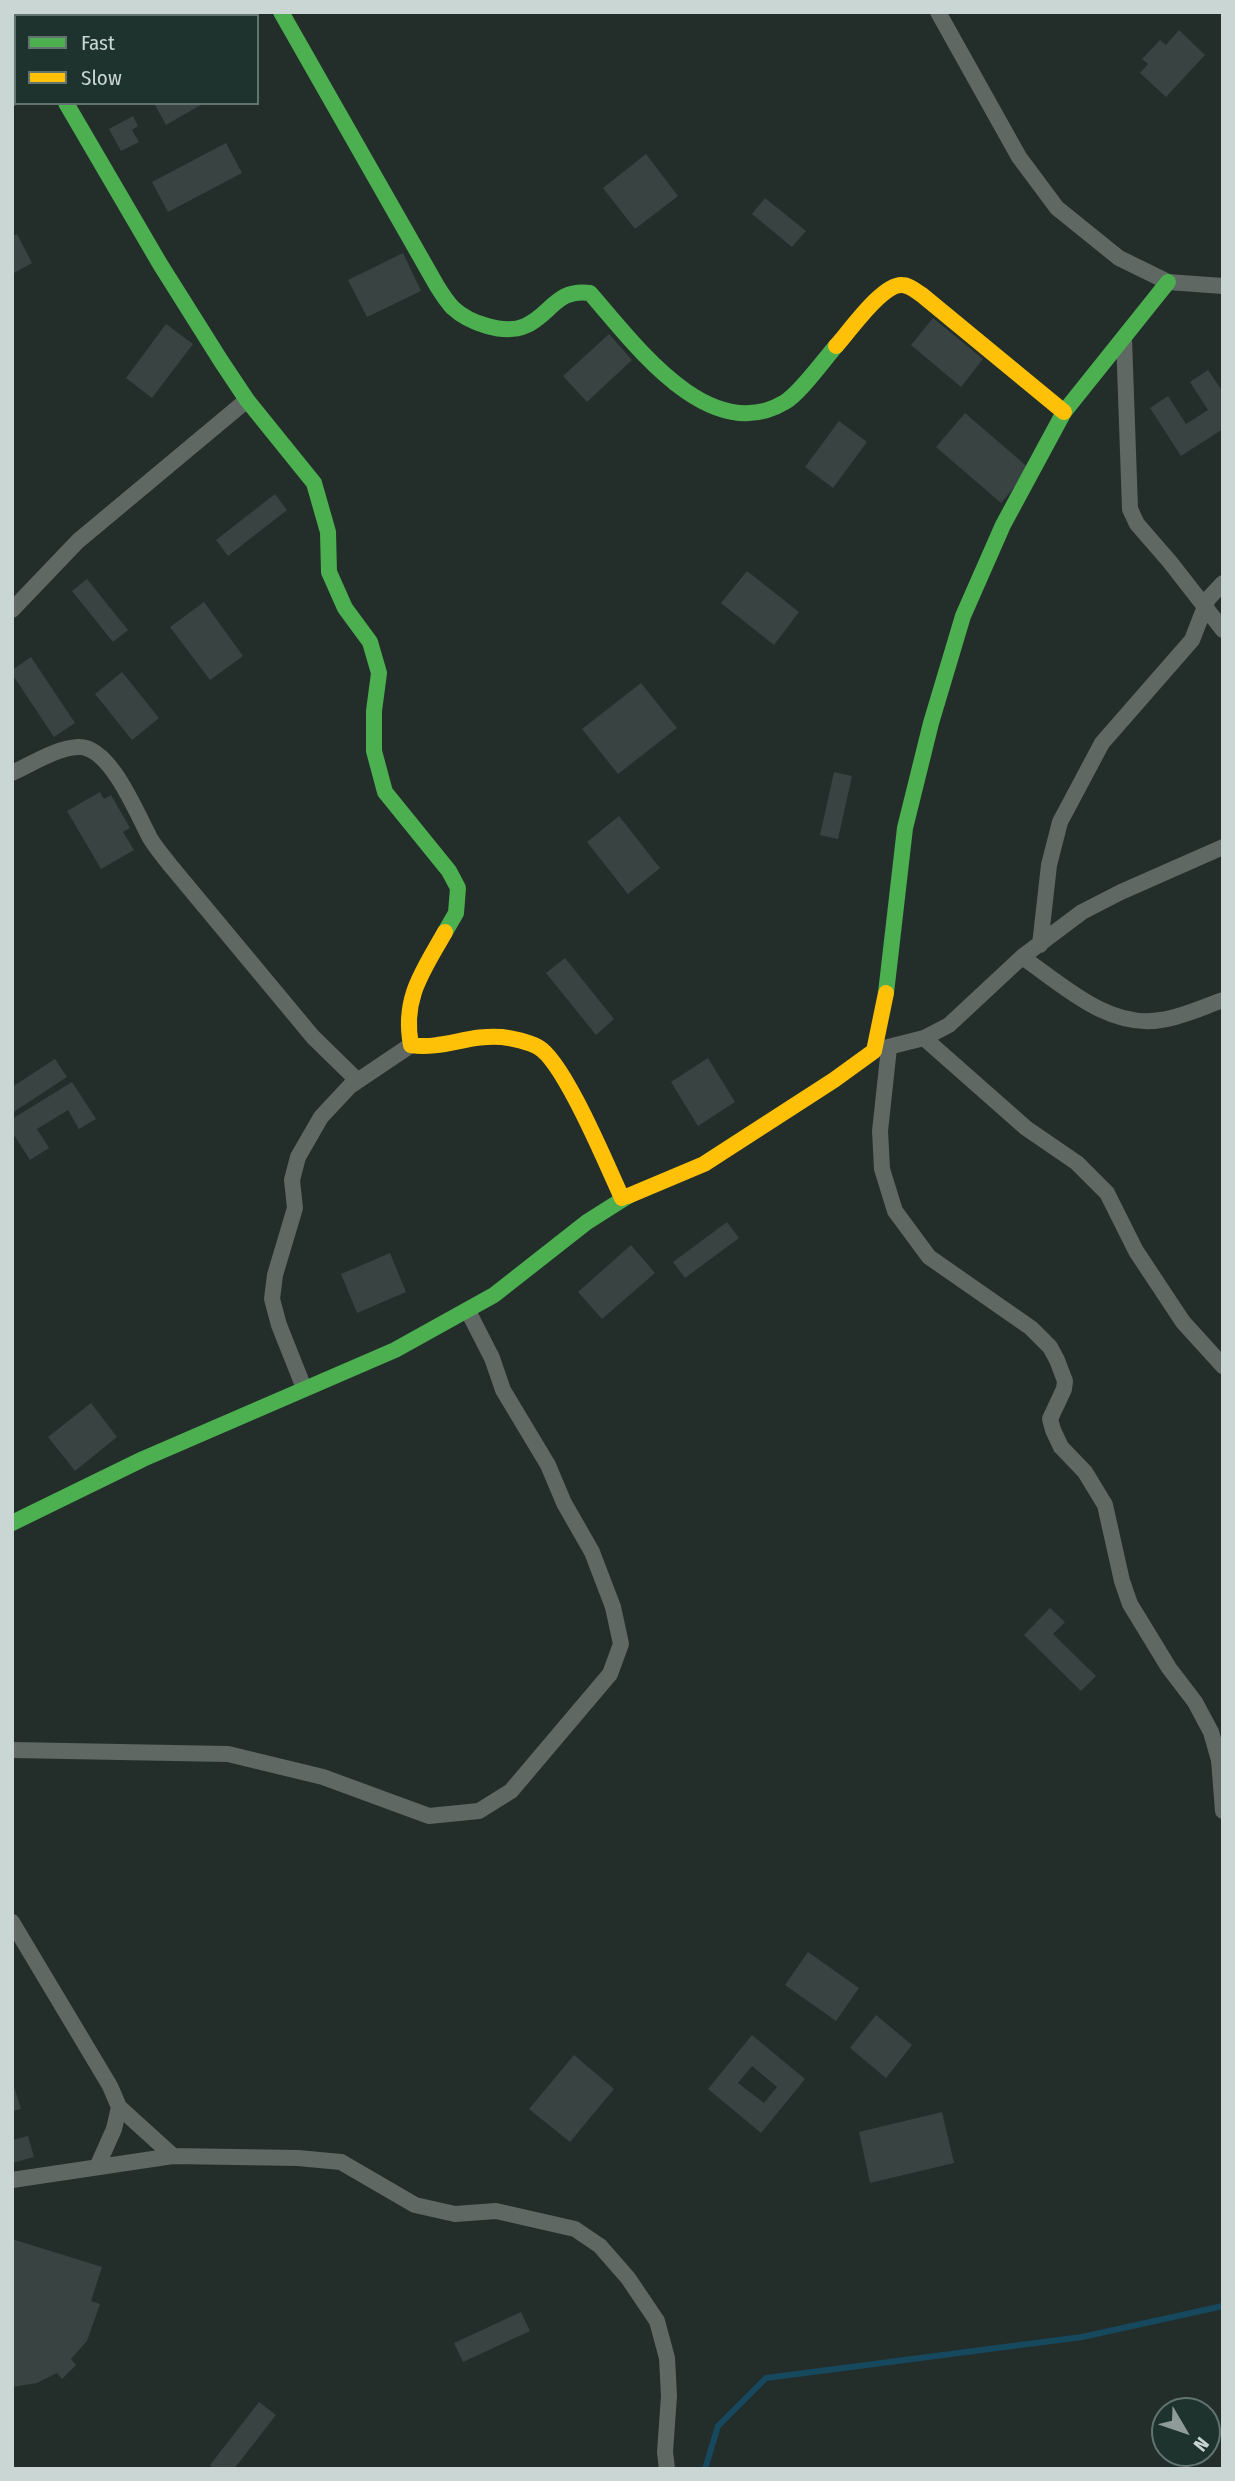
<!DOCTYPE html>
<style>
body{margin:0}
#map{position:relative;width:1235px;height:2481px;overflow:hidden;background:#232e2b;font-family:"Fira Sans Condensed",sans-serif}
canvas{display:block}
.frame{position:absolute;inset:0;border:14px solid #c9d6d3;pointer-events:none}
.legend{position:absolute;left:14px;top:14px;width:245px;height:91px;box-sizing:border-box;background:#1e332e;border:2px solid #627470;margin:0;padding:9px 12px;list-style:none;font-size:21px;color:#c9d6d3}
.legend li{display:flex;align-items:center;gap:14px;height:35px}
.legend b{width:35px;border:2px solid #627470}
.north{position:absolute;left:1151px;top:2397px;width:70px;height:70px;box-sizing:border-box;background:#1e332e;border:2px solid #627470;border-radius:50%;rotate:129deg;font-size:19px;font-weight:700;line-height:28px;text-align:center;color:#c9d6d3}
.north::after{content:'';display:block;margin:auto;width:24px;height:32px;background:#8f9b98;clip-path:polygon(50% 0,100% 100%,50% 72%,0 100%)}
</style>
<div id="map">
<canvas width="1235" height="2481"></canvas>
<div class="frame"></div>
<ul class="legend">
<li><b style="height:9px;background:#4caf50"></b>Fast</li>
<li><b style="height:9px;background:#ffc107"></b>Slow</li>
</ul>
<div class="north">N</div>
</div>
<script>
const g = document.querySelector('canvas').getContext('2d');
g.lineJoin = 'round';
function trace(path, color, width, dash) {
  g.strokeStyle = color;
  g.lineWidth = width;
  g.lineCap = dash ? 'butt' : 'round';
  g.setLineDash(dash || []);
  g.stroke(path);
}
function fill(path, color) {
  g.fillStyle = color;
  g.fill(path, 'evenodd');
}
trace(new Path2D(`
 M705 2469 718 2426 766 2378 1082 2337 1223 2306`), '#16495e', 6);
fill(new Path2D(`
 M38 12H102L95 16H40Z
 M1179 30 1205 55 1166 97 1140 73 1148 64 1142 59 1160 40 1166 45Z
 M154 103H204L166 125Z
 M133 116 138 126 132 130 139 142 121 151 109 129Z
 M226 143 242 173 168 212 152 182Z
 M646 154 678 196 635 229 603 188Z
 M765 198 806 231 792 247 752 214Z
 M17 234 32 263 12 274V236Z
 M403 253 421 291 367 317 348 280Z
 M933 318 983 359 961 387 911 345Z
 M166 324 193 344 152 398 126 378Z
 M609 334 632 360 587 402 563 376Z
 M1208 370 1223 392V429L1181 456 1150 408 1168 396 1186 424 1208 410 1190 382Z
 M965 413 1030 469 1001 503 936 447Z
 M839 421 867 442 833 488 805 467Z
 M275 494 287 510 228 556 216 540Z
 M747 571 799 612 774 645 721 603Z
 M87 579 128 630 113 642 72 591Z
 M204 602 243 656 210 680 170 627Z
 M31 657 75 723 54 737 12 674V670Z
 M122 672 159 718 132 740 95 694Z
 M641 683 677 728 618 774 582 729Z
 M834 772 852 776 838 839 820 835Z
 M100 792 104 799 111 795 130 828 123 832 134 850 101 869 67 811Z
 M619 816 660 868 628 894 587 842Z
 M565 958 614 1019 596 1035 546 973Z
 M708 1058 735 1102 698 1126 671 1082Z
 M55 1059 67 1077 12 1113V1087Z
 M72 1082 96 1119 79 1129 68 1110 37 1129 49 1148 30 1160 12 1132V1119Z
 M727 1222 739 1238 685 1278 673 1262Z
 M631 1245 655 1273 602 1319 578 1292Z
 M390 1253 406 1292 357 1313 341 1274Z
 M91 1403 117 1437 75 1471 48 1437Z
 M1050 1608 1065 1622 1053 1634 1096 1676 1081 1691 1024 1635Z
 M808 1952 859 1988 836 2021 785 1985Z
 M876 2015 912 2045 886 2078 850 2048Z
 M752 2035 805 2079 761 2133 708 2089ZM752 2066 777 2087 764 2103 738 2083Z
 M574 2055 614 2089 570 2142 529 2109Z
 M12 2080 21 2109 12 2111Z
 M942 2112 954 2163 870 2183 859 2132Z
 M28 2136 34 2157 12 2163V2140Z
 M12 2239 102 2267 91 2301 100 2304 87 2341 71 2359 76 2365 62 2379 57 2373 37 2383 12 2387Z
 M521 2312 530 2331 463 2362 454 2343Z
 M259 2402 276 2415 234 2469H214L210 2465Z`), '#394342');
trace(new Path2D(`
 M938 12 1019 157 1057 208 1119 258 1168 282 1223 286
 M172 16 178 12
 M12 98 16 96
 M1124 338 1130 509 1137 524 1170 562 1223 630
 M12 610 78 541 247 400
 M12 773C32 764 56 748 78 747 110 745 137 814 150 838 156 848 163 856 170 865L313 1037 358 1081
 M1040 945 1049 865 1060 822 1102 743 1192 640 1208 599 1223 583
 M1022 957C1063 985 1108 1029 1161 1020 1182 1017 1203 1007 1223 1000
 M924 1038 1026 1128 1077 1163 1107 1193 1136 1251 1183 1322 1223 1366
 M889 1048 880 1131 882 1169 895 1211 929 1257 1031 1328 1050 1347 1057 1360 1065 1381 1064 1389 1050 1419 1053 1430 1061 1447 1085 1472 1105 1505 1122 1581 1130 1604 1169 1668 1195 1702 1211 1732 1219 1760 1223 1811
 M880 1049 924 1038 949 1025 1022 957 1082 912 1121 892 1223 847
 M304 1388 279 1325 272 1299 275 1275 295 1208 292 1180 298 1157 321 1117 350 1086 411 1045
 M12 1750 228 1754 323 1777 429 1816 479 1811 511 1791 610 1674 621 1644 613 1607 592 1552 564 1503 548 1465 503 1390 492 1358 468 1311
 M12 1922 110 2086 119 2107 173 2156
 M97 2167 114 2129 119 2107
 M12 2180 173 2156 298 2158 341 2162 415 2205 455 2214 496 2211 575 2229 600 2246 628 2278 657 2321 667 2358 669 2396 665 2452 667 2469`), '#5f6863', 16);
trace(new Path2D(`
 M281 12 437 286C442 294 447 302 453 308 469 323 504 335 525 326 551 315 556 288 590 293 633 342 709 448 785 402 800 393 823 361 836 346
 M66 103 160 264 221 361 247 400 314 483 328 532 329 572 345 608 370 642 379 673 374 711V751L385 792 449 871 458 888 456 913 445 932
 M886 993 905 828 931 723 963 616 1003 525 1064 412 1168 282
 M12 1523 143 1459 395 1350 494 1295 587 1222 628 1196`), '#4caf50', 16);
trace(new Path2D(`
 M836 346C849 332 882 284 902 285 909 285 916 291 922 295L1064 412
 M445 932C423 971 402 998 411 1045 442 1050 470 1034 502 1037 512 1038 529 1042 538 1047 564 1061 608 1168 622 1198
 M628 1196 704 1164 834 1080 874 1051 886 993`), '#ffc107', 16);
</script>
